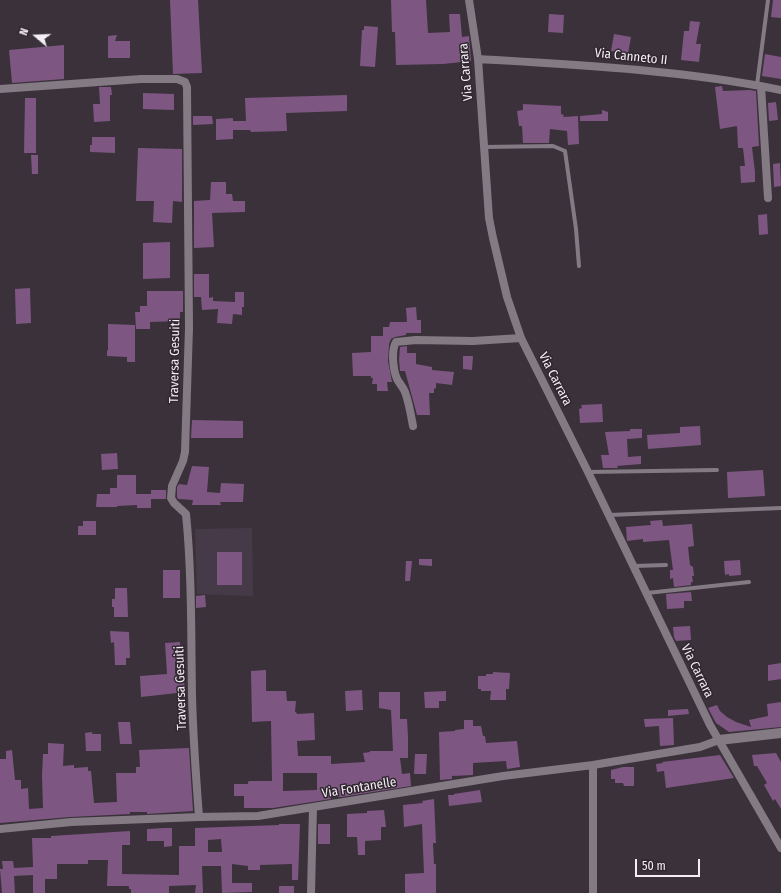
<!DOCTYPE html>
<style>
body{margin:0}
#map{position:relative;width:781px;height:893px;overflow:hidden;background:#3a313b;font-family:"Fira Sans Condensed",sans-serif}
canvas{display:block}
.north{position:absolute;left:16px;top:16px;width:40px;height:40px;-webkit-text-stroke:3px #302730;paint-order:stroke;rotate:289deg;font-size:11px;font-weight:700;line-height:16px;text-align:center;color:#f3eef4}
.north::after{content:'';display:block;margin:auto;width:14px;height:18px;background:#f3eef4;clip-path:polygon(50% 0,100% 100%,50% 72%,0 100%)}
.scale{position:absolute;left:635px;top:859px;width:65px;height:18px;box-sizing:border-box;border:2px solid #f3eef4;border-top:0;padding-left:5px;font-size:12px;line-height:14px;white-space:nowrap;color:#f3eef4;-webkit-text-stroke:3px #302730;paint-order:stroke}
</style>
<div id="map">
<canvas width="781" height="893"></canvas>
<div class="north">N</div>
<div class="scale">50 m</div>
</div>
<script>
const g = document.querySelector('canvas').getContext('2d');
g.lineJoin = 'round';
function fill(path, color) {
  g.fillStyle = color;
  g.fill(path, 'evenodd');
}
function trace(path, color, width, dash) {
  g.strokeStyle = color;
  g.lineWidth = width;
  g.lineCap = dash ? 'butt' : 'round';
  g.setLineDash(dash || []);
  g.stroke(path);
}
function drawText(font, color, halo, rows, align = 'center') {
  g.font = font + ' "Fira Sans Condensed",sans-serif';
  g.lineWidth = 3;
  g.setLineDash([]);
  g.textBaseline = 'middle';
  g.strokeStyle = halo;
  g.fillStyle = color;
  for (const [text, x, y, turn = 0] of rows) {
    g.save();
    g.translate(x, y);
    g.rotate((+turn || 0) * Math.PI / 180);
    g.textAlign = isNaN(turn) ? turn : align;
    if (halo) g.strokeText(text, 0, 0);
    g.fillText(text, 0, 0);
    g.restore();
  }
}
fill(new Path2D(`
 M252 528 253 596 197 594 195 529Z`), '#473a48');
fill(new Path2D(`
 M170 0H198L202 73 173 74Z
 M391 0H426L428 33 450 32 449 14H460L462 37 469 36 471 61 443 64 396 65 395 32H392Z
 M773 0H781V18L771 17Z
 M549 14 564 15 563 33 548 32Z
 M690 21 700 22 696 44H701L699 62 681 60 684 31H689Z
 M364 26 378 27 375 67 360 66 362 30H364Z
 M614 34 631 37 628 54 611 51Z
 M117 35 115 41H130V58H108V36Z
 M64 45V79L12 83 9 50Z
 M765 54 781 57V79L762 76Z
 M722 86 723 91 750 90 756 91 759 146 752 147 755 172V182L741 183 740 166H745L743 148H738L737 126 720 129 715 87Z
 M99 87H111L112 95H110V121L94 122 93 104H100Z
 M143 93 174 94V110L143 109Z
 M347 95V111L286 113 287 131 251 132 250 130H233V139L216 140V119L233 118V121H246L245 98Z
 M25 98H36V153H24Z
 M776 102 778 120 769 121 768 103Z
 M523 104 561 106V114L564 115 563 117 578 116 579 144 568 145 567 131 550 129 549 143H523L522 126H519L517 111 523 110Z
 M602 110 608 112V121H580V116L602 114Z
 M193 116H212L213 124 193 125Z
 M92 137H115V153L90 152V145H92Z
 M138 148 182 149V202L173 201 172 223 153 222 154 201H136Z
 M31 155H38V174H32Z
 M780 163 781 186 774 187 773 164Z
 M211 182H226V194H232L233 201H245V212L212 213 214 247 194 248V201L210 200Z
 M767 214 768 234 759 235 758 215Z
 M170 242V278L143 279V243Z
 M194 274H209V298L213 297V301L235 302V292H244V307H242V315L233 314 232 324 217 323 218 309 202 310 201 297H194Z
 M30 288 31 323 16 324 15 289Z
 M147 291H183V312H180V321L150 322V329H136L135 312H140V306H147Z
 M416 307 417 320H421V333H406V335L395 337 391 339 389 344 388 361 392 382H387L388 391H377V384H372L373 378H371V376H353L352 353 371 352V336H383V327H389L390 322H407L406 308Z
 M108 324 135 325V362H127V357L107 356V351L108 350Z
 M407 346V353H416V364L432 367V370L454 372 452 385 436 383V388L434 389V393H429L430 415H417L405 371H400L399 360 400 347Z
 M463 356H473L472 370 463 369Z
 M602 404 603 422 580 423 579 409 582 408 581 405Z
 M192 420 243 421V438H191Z
 M700 426 701 445 648 449 647 435 680 433V427Z
 M630 429H642V438L627 439 628 457 641 456V464L617 466 618 468H603L601 455H609L605 432 630 431Z
 M117 453 118 469 102 470 101 454Z
 M192 466 209 467 207 492 220 493 221 483 244 484 243 502H220L221 505H192L193 500 178 499 177 497V487L179 484 187 485Z
 M763 470 765 496 728 498 727 472Z
 M117 475H136V494H151V508H137V505L117 506V507H96L97 494H110V488H117Z
 M151 490H166V499H151Z
 M662 520 663 526 692 524 694 546 688 547 690 565 693 567 694 576H692L693 582H691V585L674 587 673 578 670 579V570H673L669 540 643 542V539L627 541 626 527 651 525 650 521Z
 M83 521H96V535H78V526H83Z
 M217 552H242V585H217Z
 M419 559H432V566L419 565Z
 M740 560 741 575 729 576V574L725 575 724 561Z
 M406 561H412L410 581H405Z
 M163 570H180V598H163Z
 M115 588H127L128 617H114V607H112V599H115Z
 M691 592 692 601H684V608L667 609 666 594Z
 M205 595 206 607 196 608V596Z
 M690 626 691 640 676 641 674 637 673 627Z
 M110 631 129 632 130 658H126V665H115L114 642 111 643Z
 M180 642V661L175 662V674L181 676V679H184L185 695H177V693L141 697 140 676 167 674 165 643Z
 M781 663V679L768 681V665Z
 M266 670V691H286L287 701H296L295 712H296L297 714 314 713 315 740 297 741 298 756H331V764L365 762 363 753 370 752V751H393L391 710 379 708V692H400V719H407L408 737V758H400L402 774 410 773 411 786 342 797H331V799L273 808H244V796H234V784H248V782L249 781H272L271 721 252 722 251 671ZM283 773H317V790L283 791Z
 M493 672 510 673 509 689H506V700H490L491 691H481V689H478V676H486V674H493Z
 M362 690 363 710 346 711 345 691Z
 M446 691V701H439V708H425L424 692Z
 M781 702V727L729 732 716 723 708 708 717 705 720 711 727 717 736 722 751 727 749 720 768 716 767 704Z
 M688 709 689 714 668 716V710Z
 M673 718 674 745 660 746 659 726 645 727 644 719Z
 M464 720H473V726H481L483 736H485L486 743 517 741 520 767 507 769 506 761 473 763V775L452 776V779L440 780 439 732 455 731V730L464 729Z
 M118 722H130L132 744H120Z
 M92 732V734H101V751H86L85 733Z
 M48 743 64 744 63 766 74 765V768L88 767V771H91L94 803 117 802 116 773H136V767H140L139 750 189 748 193 811 147 814V812H130V814L70 817 0 823V759H6V751L12 750 15 780H21V789L28 788 29 809 43 808 42 776 43 754H48Z
 M776 753 781 762V809L775 799 773 801 764 785 767 783 757 766H754L752 755Z
 M415 754H427L426 774H414Z
 M720 755 734 778 666 788 664 771 657 772 656 764 663 763 662 762Z
 M623 767H634V786H624L623 783H615V779H611V770Z
 M480 790 482 802 449 806 448 795H454V794Z
 M434 799 436 843H433L434 864H436V893H405V874L424 873 423 849 422 824 404 827 403 805 423 803 422 801Z
 M384 810 386 827H381V840L365 841V855H358L357 837H347V814L367 813V811Z
 M279 824H300L298 880H292V864L260 865V870H248V866L232 864V883H252V892L222 893 221 866H202L203 893H195L196 885 169 886V893H131V889H129V886H107L108 860H88V864H57V879H45V893H33V875L14 876 15 893H2L0 869H3L2 861H13L14 868 33 867 32 838H51V836L130 831V845H122V874L179 875V846H195V828L279 825ZM221 839 222 852H208V840Z
 M318 824H330V844H318Z
 M164 828H172V846L164 847V841H147V829Z
 M279 886H294V893H279Z`), '#7d5781');
trace(new Path2D(`
 M757 85 768 0
 M484 147 553 146 565 151 576 229 579 266
 M588 472 717 470
 M609 515 781 508
 M634 566 666 565
 M647 593 749 582`), '#847a84', 4);
trace(new Path2D(`
 M469 0 478 59 489 218 493 238 507 297 521 338 588 472 710 725 781 848
 M478 59C580 65 681 70 781 90
 M761 86 768 198
 M0 89 141 79H177L185 82 187 87 189 328 185 452 183 461 172 486 171 498 174 503 186 514C192 574 191 635 192 696 193 736 196 777 199 817
 M413 426C411 415 409 403 405 392 403 387 399 383 397 379 393 370 391 350 396 342L416 340 473 341 521 338
 M593 765V893
 M0 829 71 822 199 817 258 816 503 776 593 765 700 747 719 740
 M311 893 313 807`), '#847a84', 8);
trace(new Path2D(`
 M719 740 781 733`), '#847a84', 10);
drawText('13px', '#f3eef4', '#302730', [
 ["Via Canneto II",631,57,6],
 ["Via Carrara",466,72,-95],
 ["Traversa Gesuiti",175,361,-89],
 ["Via Carrara",555,379,63],
 ["Via Carrara",697,671,64],
 ["Traversa Gesuiti",181,688,-92],
 ["Via Fontanelle",359,788,-9]
]);
</script>
